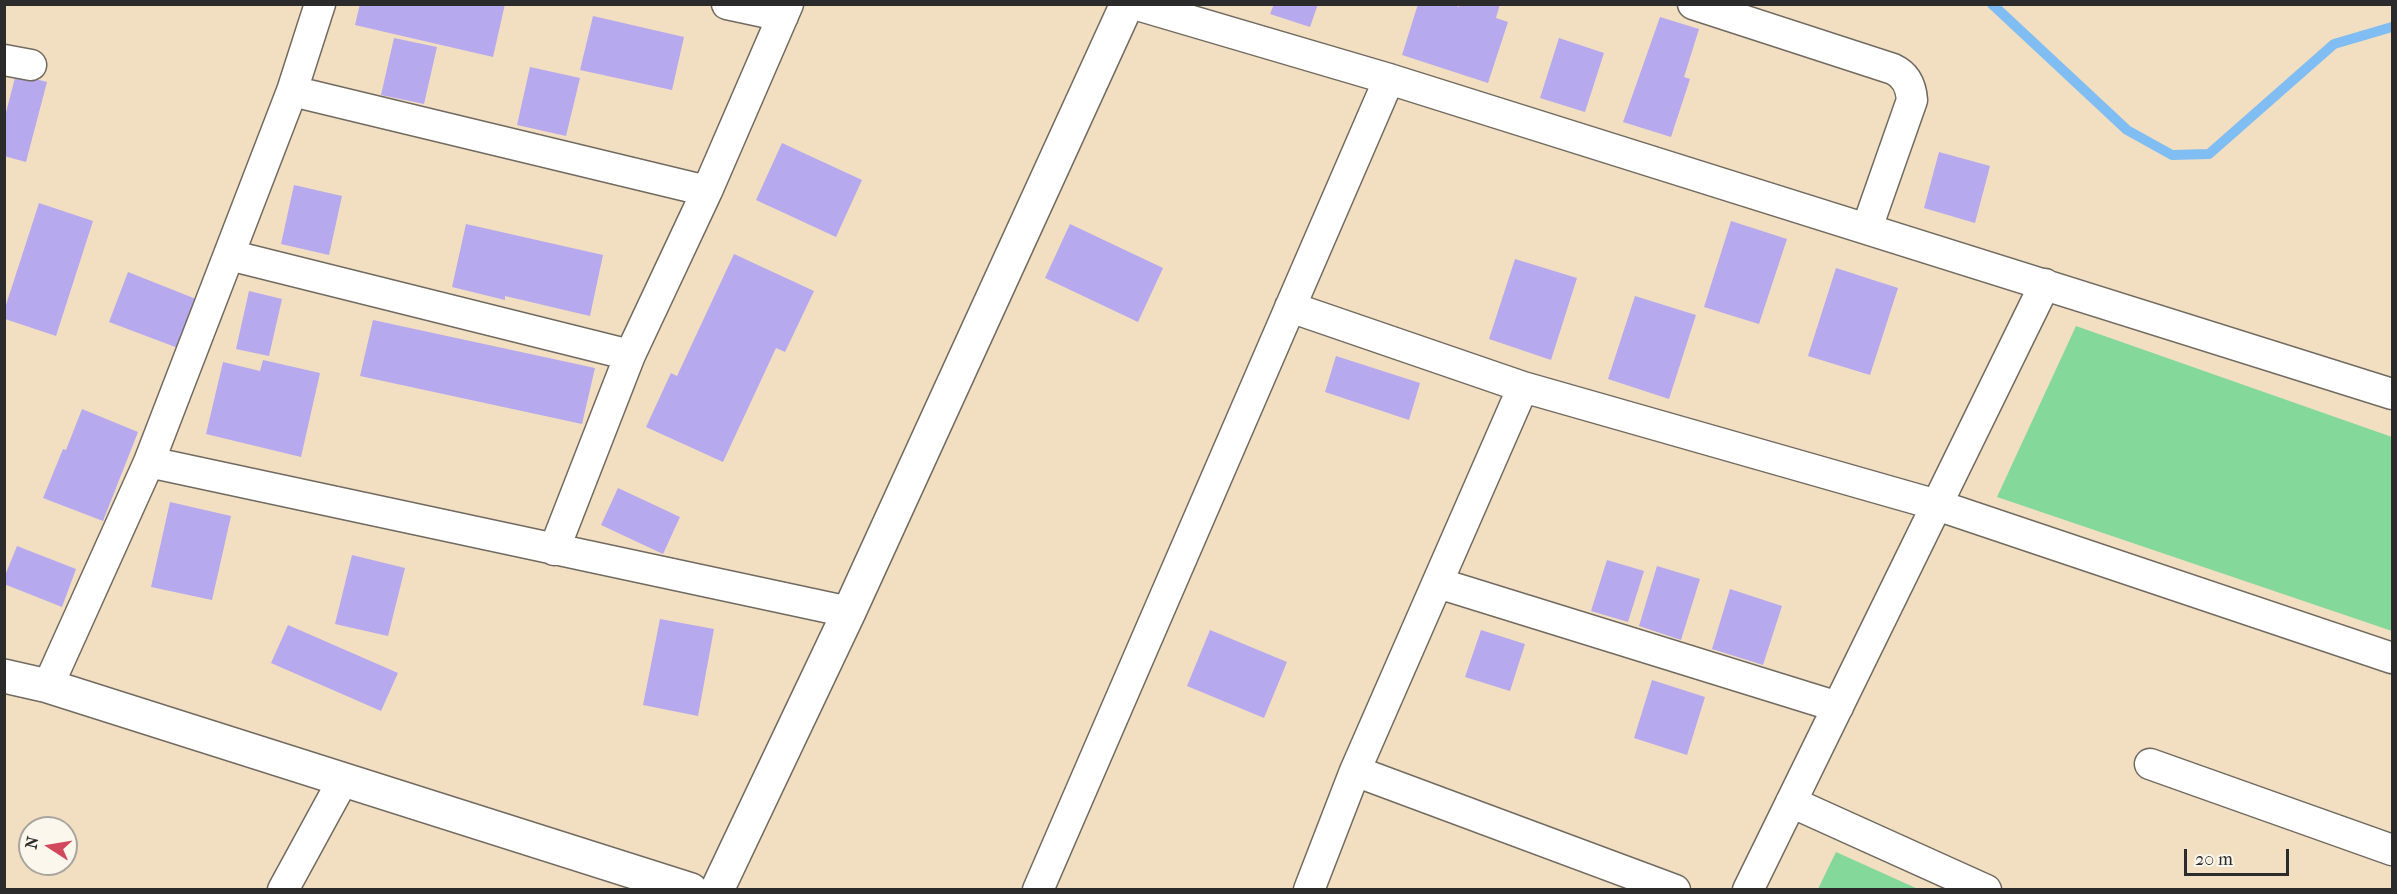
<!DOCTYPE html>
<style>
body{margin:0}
#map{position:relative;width:2397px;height:894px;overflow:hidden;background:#f2dfc1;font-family:"IM FELL French Canon",serif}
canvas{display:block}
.frame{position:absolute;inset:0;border:6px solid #2b2b2b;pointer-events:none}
.north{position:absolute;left:18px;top:816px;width:60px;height:60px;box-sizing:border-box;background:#fbf7ec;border:2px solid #a8a59f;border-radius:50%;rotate:282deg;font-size:16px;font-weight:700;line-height:24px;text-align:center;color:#2b2b2b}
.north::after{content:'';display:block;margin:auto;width:21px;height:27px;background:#d1495b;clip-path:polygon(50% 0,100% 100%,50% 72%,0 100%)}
.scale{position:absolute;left:2184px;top:849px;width:105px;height:27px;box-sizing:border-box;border:3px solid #2b2b2b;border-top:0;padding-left:8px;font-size:18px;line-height:21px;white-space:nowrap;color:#2b2b2b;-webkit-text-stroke:4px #fbf7ec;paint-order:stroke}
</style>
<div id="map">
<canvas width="2397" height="894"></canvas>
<div class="frame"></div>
<div class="north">N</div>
<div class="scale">20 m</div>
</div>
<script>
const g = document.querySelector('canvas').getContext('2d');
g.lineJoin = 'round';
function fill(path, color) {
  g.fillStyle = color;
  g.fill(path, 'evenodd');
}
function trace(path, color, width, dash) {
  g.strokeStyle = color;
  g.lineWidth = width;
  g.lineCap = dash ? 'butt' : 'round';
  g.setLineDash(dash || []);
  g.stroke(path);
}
fill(new Path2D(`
 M2076 326 2392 437V631L1997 497Z
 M1836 852 1918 889H1818Z`), '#83d89a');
trace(new Path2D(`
 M1992 4 2127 130 2172 155 2209 154 2334 44 2392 27`), '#80bdf3', 10);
fill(new Path2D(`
 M360 4H505L493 57 355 25Z
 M1274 4H1318L1310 27 1270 14Z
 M1418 4H1452L1459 7 1460 4H1500L1496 18 1508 22 1488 83 1402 55Z
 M593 16 684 37 672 90 580 70Z
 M1660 17 1699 29 1684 77 1690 79 1671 137 1623 122Z
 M394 38 437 47 424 104 381 95Z
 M1559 38 1604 53 1585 112 1540 98Z
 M530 67 580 78 566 136 517 125Z
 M16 74 47 82 26 162 4 156V120Z
 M782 143 862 180 836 237 756 200Z
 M1939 152 1990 166 1975 223 1924 208Z
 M294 185 342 196 329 255 281 244Z
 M39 203 93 221 56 336 5 319V308Z
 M1731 221 1787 239 1759 324 1704 307Z
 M466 224 603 255 590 316 505 296V300L452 287Z
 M1070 224 1163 268 1138 322 1045 278Z
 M734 254 814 291 785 352 776 348 723 462 646 427 671 373 677 376Z
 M1515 259 1577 278 1551 360 1489 339Z
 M1836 268 1898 288 1870 375 1808 356Z
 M128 272 196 299 178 348 109 322Z
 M249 291 282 299 269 356 236 349Z
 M1635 296 1696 315 1669 399 1608 379Z
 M373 320 595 368 582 424 360 376Z
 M1336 356 1420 383 1409 420 1325 392Z
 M263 360 320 373 301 457 206 434 223 362 260 371Z
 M82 409 138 432 103 521 43 498 63 449 66 450Z
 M618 488 680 517 663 554 601 525Z
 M170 502 231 516 212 600 151 587Z
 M17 546 76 569 62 607 4 584V578Z
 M352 555 405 568 388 636 335 624Z
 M1607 560 1644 571 1628 622 1591 611Z
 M1657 566 1700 579 1681 640 1639 626Z
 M1730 589 1782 606 1763 665 1712 649Z
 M660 619 714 629 698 716 643 705Z
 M288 625 398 673 381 711 271 663Z
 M1210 630 1287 662 1264 718 1187 686Z
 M1481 630 1525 644 1510 691 1465 677Z
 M1652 680 1705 697 1687 755 1634 738Z`), '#b6a9ee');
const minor = new Path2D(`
 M727 4 783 16
 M1134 4 1389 79 2392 394
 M1693 4 1893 69C1906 75 1911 86 1912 100L1867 228
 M4 60 31 65
 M292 91 707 191
 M229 255 630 355
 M1290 307 1523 387 1937 505 2392 658
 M149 462 849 612
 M554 550 630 355 707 191 788 4
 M1438 583 1838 707
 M48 686 149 462 292 91 320 4
 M2150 764 2392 850
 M1355 771 1675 890
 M1791 802 1986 890
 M283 890 343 780
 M1038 890 1389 79
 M1309 890 1355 771 1523 387
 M1748 890 2045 284`);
const tertiary = new Path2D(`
 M4 676 48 686 691 890
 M717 890 849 612 1127 4`);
trace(minor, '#716a60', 33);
trace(tertiary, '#716a60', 36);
trace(minor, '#fff', 30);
trace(tertiary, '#fff', 33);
</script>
